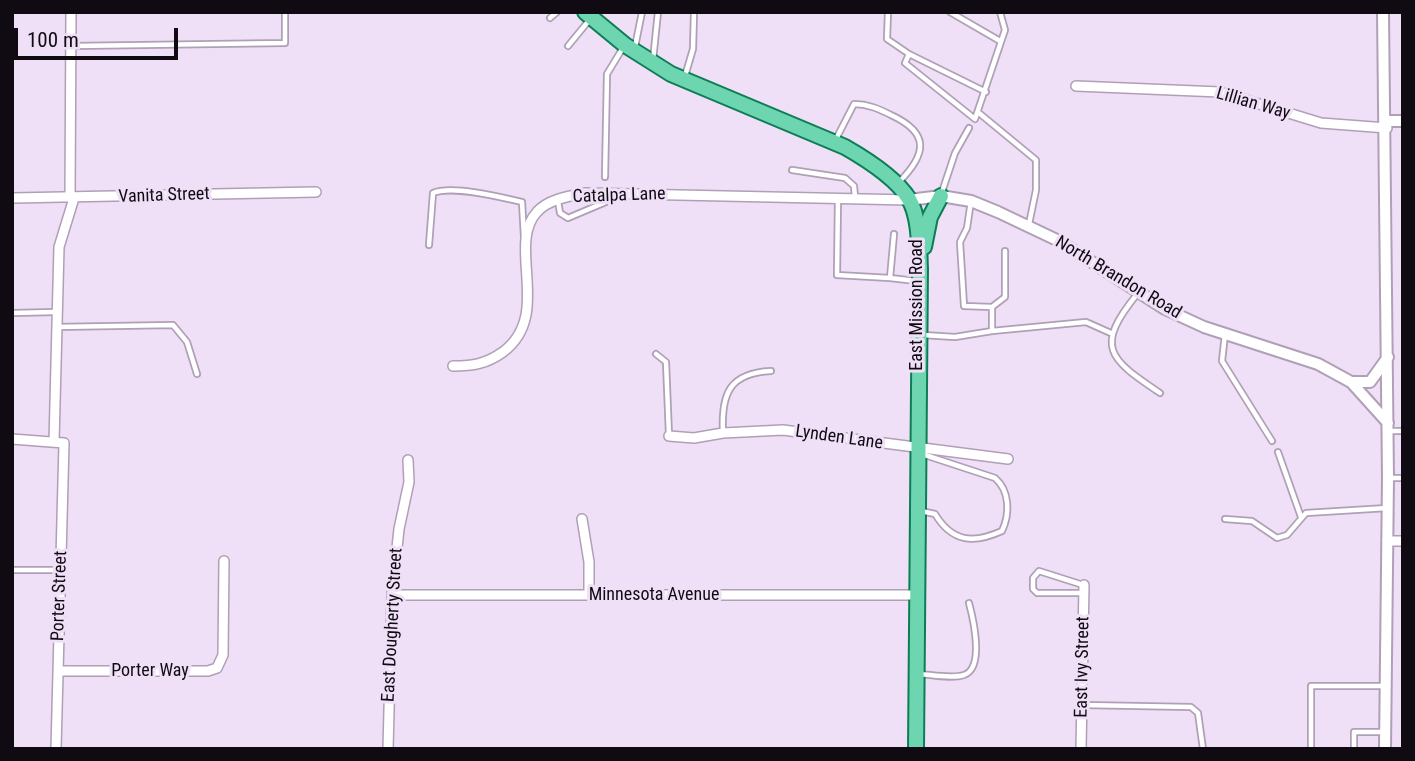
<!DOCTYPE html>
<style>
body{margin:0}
#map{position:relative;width:1415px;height:761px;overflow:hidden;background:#efe0f8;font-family:"Roboto Condensed",sans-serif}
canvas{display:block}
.frame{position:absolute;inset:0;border:14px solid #100b12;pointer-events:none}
.scale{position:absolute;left:14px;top:28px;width:164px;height:32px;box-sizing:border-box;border:4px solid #100b12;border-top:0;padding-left:9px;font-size:21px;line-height:24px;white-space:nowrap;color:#100b12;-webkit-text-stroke:5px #efe0f8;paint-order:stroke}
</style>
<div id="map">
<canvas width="1415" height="761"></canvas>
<div class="frame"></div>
<div class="scale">100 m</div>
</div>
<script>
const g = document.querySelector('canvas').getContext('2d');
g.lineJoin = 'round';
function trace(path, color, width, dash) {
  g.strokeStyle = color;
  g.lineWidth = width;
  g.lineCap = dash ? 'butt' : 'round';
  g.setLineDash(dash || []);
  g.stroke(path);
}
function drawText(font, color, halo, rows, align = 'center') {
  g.font = font + ' "Roboto Condensed",sans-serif';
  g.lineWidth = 6;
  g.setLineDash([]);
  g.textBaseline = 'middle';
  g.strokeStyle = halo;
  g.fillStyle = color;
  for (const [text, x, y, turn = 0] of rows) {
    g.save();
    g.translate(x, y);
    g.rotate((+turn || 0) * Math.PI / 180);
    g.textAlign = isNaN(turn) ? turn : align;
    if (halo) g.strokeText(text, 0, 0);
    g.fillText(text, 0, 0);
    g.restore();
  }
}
const service = new Path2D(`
 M888 12 887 39 909 54 905 63 975 119 1005 30 1000 12
 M950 12 1000 41
 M550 18 557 12
 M72 46 285 43V12
 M568 46 591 18
 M635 47 642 12
 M909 54 986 92
 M653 60 658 12
 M685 76 693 49 694 12
 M979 113 1036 160V190L1029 224
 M836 139 854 104C868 104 879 109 891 115 930 133 927 154 899 182
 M792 170 845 178 854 186 855 197
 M605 177 607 74 624 46
 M941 195 955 153 969 128
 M838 198 837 275 890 278
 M558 201 560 213 568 218 620 196
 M894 234 890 278 916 281
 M429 245 433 193C452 185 501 197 522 202L524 237
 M1138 293C1094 347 1108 358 1160 393
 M992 307 1005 297V251
 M12 313 55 312
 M55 327 173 325 187 342 197 374
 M992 331 1086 322 1113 334
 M1225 334 1222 361 1272 441
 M923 335 955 337 992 331V307L964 306 960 242 967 228 971 201
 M656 354 666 362 669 435
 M1389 431H1403
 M723 432C721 393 730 373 771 371
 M1278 452 1301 517
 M1389 478H1403
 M921 511 935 514C952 542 973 544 1002 531 1010 514 1010 491 995 478L922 454
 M1225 519 1252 521 1277 538 1287 535 1306 513 1387 508
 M12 570H59
 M1083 585 1039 571 1033 578V589L1037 593H1084
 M920 674C933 675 952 679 964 675 985 668 973 618 969 603
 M1083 705 1191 707 1198 713 1203 749
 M1311 749V686H1384
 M1354 749V732H1384`);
const minor = new Path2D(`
 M1076 86 1220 92 1321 123 1387 128
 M70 197 71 12
 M12 198 316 192
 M453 366C473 366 486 364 503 352 553 315 506 245 537 212 548 199 570 196 586 193L909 200
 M669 436 694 438 723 433 783 430 1008 459
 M12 439 64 443 56 749
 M54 442 59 247 74 198
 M582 519 589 562V595
 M1387 541H1403
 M392 595H916
 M58 671H208L217 668 223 655 224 561
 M388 749 392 595 399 529 409 482 408 460
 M1081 749 1084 585`);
const tertiary = new Path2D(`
 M1383 12 1388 478 1385 749
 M1387 121H1403
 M909 200 941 196 971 201 998 212 1059 241 1165 309 1204 327 1318 364 1351 382 1388 423
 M1351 382H1370L1388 357`);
const primary = new Path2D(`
 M585 12 625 45 671 74 845 147C866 159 896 178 909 199 920 218 919 248 920 269L916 749
 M924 247 930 217 941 196`);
trace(service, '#afa0b7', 8);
trace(minor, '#afa0b7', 12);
trace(tertiary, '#afa0b7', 14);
trace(primary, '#0d7d56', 18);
trace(service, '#fff', 4.5);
trace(minor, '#fff', 9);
trace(tertiary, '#fff', 10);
trace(primary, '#6dd6b0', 14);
drawText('18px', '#100b12', '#efe0f8', [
 ["Lillian Way",1253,104,16],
 ["Vanita Street",164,196,-2],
 ["Catalpa Lane",619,196,-2],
 ["North Brandon Road",1118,278,31],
 ["East Mission Road",917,305,-90],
 ["Lynden Lane",839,438,8],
 ["Minnesota Avenue",654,595],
 ["Porter Street",60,596,-88],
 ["East Dougherty Street",393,625,-87],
 ["East Ivy Street",1083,667,-89],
 ["Porter Way",150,671]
]);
</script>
